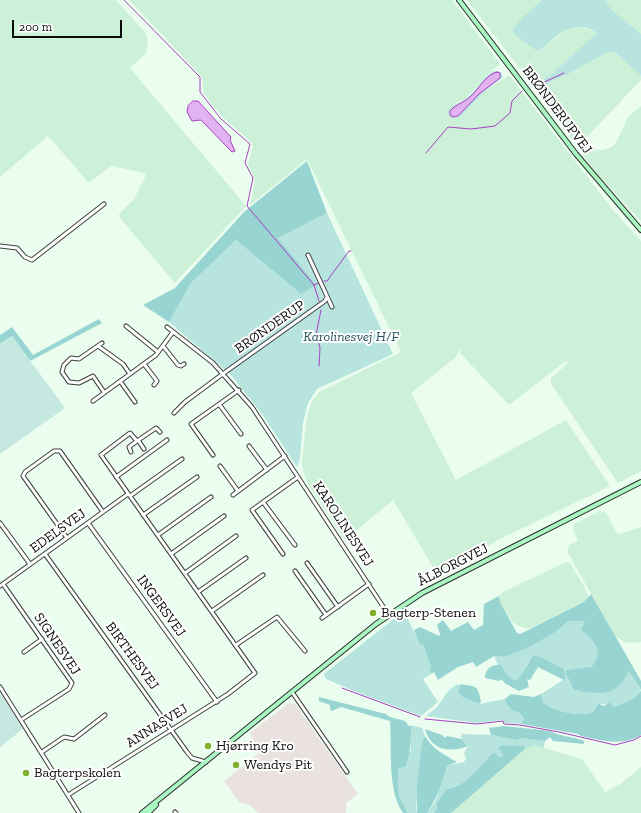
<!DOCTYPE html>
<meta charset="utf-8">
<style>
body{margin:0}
#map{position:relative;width:641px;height:813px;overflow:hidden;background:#eafdee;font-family:"Zilla Slab",serif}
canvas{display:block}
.scale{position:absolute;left:12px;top:20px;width:110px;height:18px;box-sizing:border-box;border:2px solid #0b0b0b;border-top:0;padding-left:5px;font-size:12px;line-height:14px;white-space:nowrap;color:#0b0b0b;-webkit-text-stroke:3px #fff;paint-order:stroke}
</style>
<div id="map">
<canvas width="641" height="813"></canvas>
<div class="scale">200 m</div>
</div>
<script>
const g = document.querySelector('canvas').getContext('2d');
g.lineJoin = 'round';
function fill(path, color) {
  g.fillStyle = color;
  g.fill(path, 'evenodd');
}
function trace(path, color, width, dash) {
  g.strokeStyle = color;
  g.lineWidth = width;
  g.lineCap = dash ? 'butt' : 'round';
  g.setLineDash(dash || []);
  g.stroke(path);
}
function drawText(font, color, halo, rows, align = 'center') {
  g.font = font + ' "Zilla Slab",serif';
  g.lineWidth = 4;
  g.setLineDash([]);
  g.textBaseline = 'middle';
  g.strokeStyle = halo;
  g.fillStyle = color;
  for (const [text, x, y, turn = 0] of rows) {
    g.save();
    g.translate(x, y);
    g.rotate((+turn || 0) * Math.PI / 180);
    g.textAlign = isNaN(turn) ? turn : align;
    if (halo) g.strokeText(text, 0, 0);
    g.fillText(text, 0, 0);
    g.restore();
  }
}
fill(new Path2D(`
 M289 703 295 704 358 794 346 803V813H259L248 804 239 802 224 781 259 753 250 733Z`), '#e9e2df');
fill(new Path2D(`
 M2 0H116L144 31 148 39 146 53 130 68 246 206 175 283 120 218 119 214 134 199 146 175 145 173 111 166 89 183 48 136 0 177V1Z
 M129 0H452L500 64 488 74 466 99 453 104 461 116 485 91 509 75 612 209 641 241V471L618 483 551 384V378L568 363 566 361 509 405 460 353 461 347 456 357 411 393 456 480 566 420 610 486 496 541 481 551 436 572 393 500 345 540 308 484 303 471 302 461 307 415 313 399 319 392 401 352 307 159 250 205 255 180 248 164 253 146 252 143 225 119 212 105 204 94 202 77Z
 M467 0H542L522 18 513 29 539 51 570 27 578 26 598 33 553 73 536 84H532Z
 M605 0H641V34L612 10Z
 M608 52 616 53 641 76V80L586 138 596 150H604L612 147 617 141 628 117 641 106V221L598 175 535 89 568 74Z
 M600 511 606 513 616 532 620 534 641 527V642L627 643 615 636 567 551 570 545 578 540 573 530 574 524Z
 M566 562 570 563 585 588 588 596V600L531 628H524L513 623 500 602 499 596 503 592Z
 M534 745 582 759 605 792 619 785 641 767V813H451L525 749Z`), '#cdf1d8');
fill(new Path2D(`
 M542 0H605L612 10 641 34V76L616 53 608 52 568 74 535 89 536 84 553 73 597 33C572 17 559 35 539 51L534 49 513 33V29L522 18Z
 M493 71 501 72 503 77 485 91 461 116 453 118 450 117 448 111C453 103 459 104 466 99 476 91 482 78 493 71Z
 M327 213 393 354 317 389 308 403 303 423 300 458 297 467 262 414 231 375 169 322 191 283 236 240 301 294 315 285 278 238Z
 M404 611 420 644H423L431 667 429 669 431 674 423 679 438 702 421 716 359 693 326 679 324 674Z
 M568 621H585L581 630 593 640 599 649C597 671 585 669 567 670 568 676 569 684 573 688 583 698 616 680 627 675L629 670 641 691 634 698 615 707 598 703 595 707 593 712C582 717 554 712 544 703 542 701 542 697 541 694L563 680H566L564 669 545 659 528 662 520 679 514 680 507 675 501 665H498L494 656 504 657 557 631Z
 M457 684 460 686 458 692 479 704 505 699 507 706 510 707 511 710 518 712 524 718 522 724 505 723 502 720 477 723 426 716 437 707 449 690Z
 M411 725 422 728 425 736 422 742 416 807 417 813H408L399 796 398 768 411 750Z
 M462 734 491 735 516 740 521 738 545 741 544 748 534 745 525 749 524 746 503 745 504 755 500 759 495 753H493C480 765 466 787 447 789L434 813H427L435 802 447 766 464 762 466 759 464 753 468 746 461 739Z`), '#b7e4df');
fill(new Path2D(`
 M307 161 327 213 278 238 316 285 301 294 236 240 191 283 169 322 143 305 175 288 244 212Z
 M99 319 102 323 30 361 12 336 0 344V335L12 327 33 355Z
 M591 594 641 681V690L629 671C616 697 601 695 575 690L572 687 566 673 567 670 591 667C606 652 594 640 581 630L585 621H568L557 631 531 646 504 657 494 656 476 667 473 662 458 667 438 680 434 672 431 674 429 669 431 667 423 644 420 645 414 630 420 627 439 636 440 634 437 625 443 620 451 631 468 622 474 630 483 625 484 604 499 596 500 602 517 633 520 634 584 602Z
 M536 656 545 659 564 669 566 681 538 667 530 680 527 679 529 687 519 691 506 684 501 679 499 681 485 678C485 669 492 664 501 665L507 675 514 680 519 679 532 657Z
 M460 684C477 687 478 685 481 702L479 704 463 697 458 692Z
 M641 691V735C622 747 601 740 581 736L578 734 522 724 524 718 518 712 511 710 510 707 507 706 505 699 511 694 534 697 541 694C542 697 542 701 544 703 554 712 582 717 593 712L598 703 603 706 607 705 610 702 611 705 615 707 634 698Z
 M319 697 386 714 390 717 405 721 409 726H411C411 741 411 753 405 767L398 768 399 796 408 813H403C387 790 392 749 390 721L341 707 332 711 330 710V705L319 701Z
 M504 726 550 731C561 737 573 736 584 741V744L553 741 550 737 545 741 521 738 516 740 491 735 489 728Z
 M425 729 442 735 445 738 447 736 461 739 468 746C450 753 431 751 425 729Z
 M425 736C432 749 445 755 457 762L447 766C441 786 438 796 427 813H417V785L422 742Z
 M503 745 524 746 525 749 451 813H434L437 808V803L447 789C466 787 480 765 493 753H495L500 758 503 755 498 748Z`), '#98d4d1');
fill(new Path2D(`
 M12 336 65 408 0 454V344Z
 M0 693 23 729 0 747Z`), '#c5e9e0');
const water = new Path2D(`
 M497 72 500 73V78L479 94 458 116 453 117 450 115V111C457 103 465 103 473 94 480 87 487 74 497 72Z
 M193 101H198L231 137 230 140 235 151 232 152 201 120 192 121 187 112 188 106Z`);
fill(water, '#e3b3f1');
trace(water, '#a840c2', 1);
trace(new Path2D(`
 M124 0 200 77V92L221 119 250 144 245 163 253 178 247 206 314 285 319 301
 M538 85 564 73
 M426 153 448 127 471 129 495 126 510 113 512 101 522 91
 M324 281H327L349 251H351
 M314 285 319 283
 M319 366 320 348 316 335 321 310
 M342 688 420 717
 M425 719 477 724 503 721 504 724 520 725 559 732 615 745 634 740 641 736`), '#a840c2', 1);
const street = new Path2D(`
 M0 246 17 248 25 257 32 260 104 204
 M308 255 332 307
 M126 326 158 352
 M167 327 213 363 252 407 388 614
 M102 343 79 359 71 358 64 365 62 372 69 382 79 383 93 376 104 392
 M98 346 123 364 130 374
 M163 346 178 365 181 366 184 364
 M144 364 157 381 154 385
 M120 381 135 402
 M93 401 156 355 173 332
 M219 404 241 434
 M174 413 185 402 224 373 325 301 327 297
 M138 440 144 449
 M137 441 156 428 160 432
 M249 446 267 470
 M213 455 191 424 239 390
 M220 466 238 491
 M116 477 167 440
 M233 495 285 456
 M130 496 182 459
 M263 502 295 545
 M143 515 197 477
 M0 523 30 564
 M88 523 217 702
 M158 535 211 497
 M67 538 23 476 25 472 54 451H60L103 512
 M45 554 187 752 192 758 206 762
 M171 554 224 516
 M283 554 252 510 298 477
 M307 563 338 607
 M295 571 326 615
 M185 573 236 536
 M3 584 72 683 69 689 21 720
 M0 586 128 494
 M198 592 246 558
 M212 611 263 575
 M322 618 369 584
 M236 645 277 617 305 651
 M24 652 42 639
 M0 687 79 813
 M292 692 347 772
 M42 752 64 737 74 739 105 715
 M68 795 228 694 255 673 101 455 130 433 137 441 129 447 131 452
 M175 812 176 813`);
const secondary = new Path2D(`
 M459 0 576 154 641 230
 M142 813 376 624 422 593 641 482
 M148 813 156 805`);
trace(street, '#3e3e3e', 5);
trace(secondary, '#2d2d2d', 6);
trace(street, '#fff', 3);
trace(secondary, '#aaf8c1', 4);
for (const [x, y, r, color] of [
 [373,613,4,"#81af2f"],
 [208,746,4,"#81af2f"],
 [236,765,4,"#81af2f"],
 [26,773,4,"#81af2f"]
]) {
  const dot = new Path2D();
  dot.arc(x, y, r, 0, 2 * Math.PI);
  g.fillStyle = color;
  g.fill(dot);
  trace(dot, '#fff', 1.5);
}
drawText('14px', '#0b0b0b', '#fff', [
 ["BRØNDERUPVEJ",557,110,53],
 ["BRØNDERUP",270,327,-35],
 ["KAROLINESVEJ",343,524,57],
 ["EDELSVEJ",58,531,-36],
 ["ÅLBORGVEJ",453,565,-27],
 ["INGERSVEJ",161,606,54],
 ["SIGNESVEJ",57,644,56],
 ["BIRTHESVEJ",132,656,54],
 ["ANNASVEJ",157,726,-32]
]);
drawText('italic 14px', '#21515d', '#fff', [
 ["Karolinesvej H/F",351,337]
]);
drawText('14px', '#0b0b0b', '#fff', [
 ["Bagterp-Stenen",381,613],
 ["Hjørring Kro",216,746],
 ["Wendys Pit",244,765],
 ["Bagterpskolen",34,773]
], 'left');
</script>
